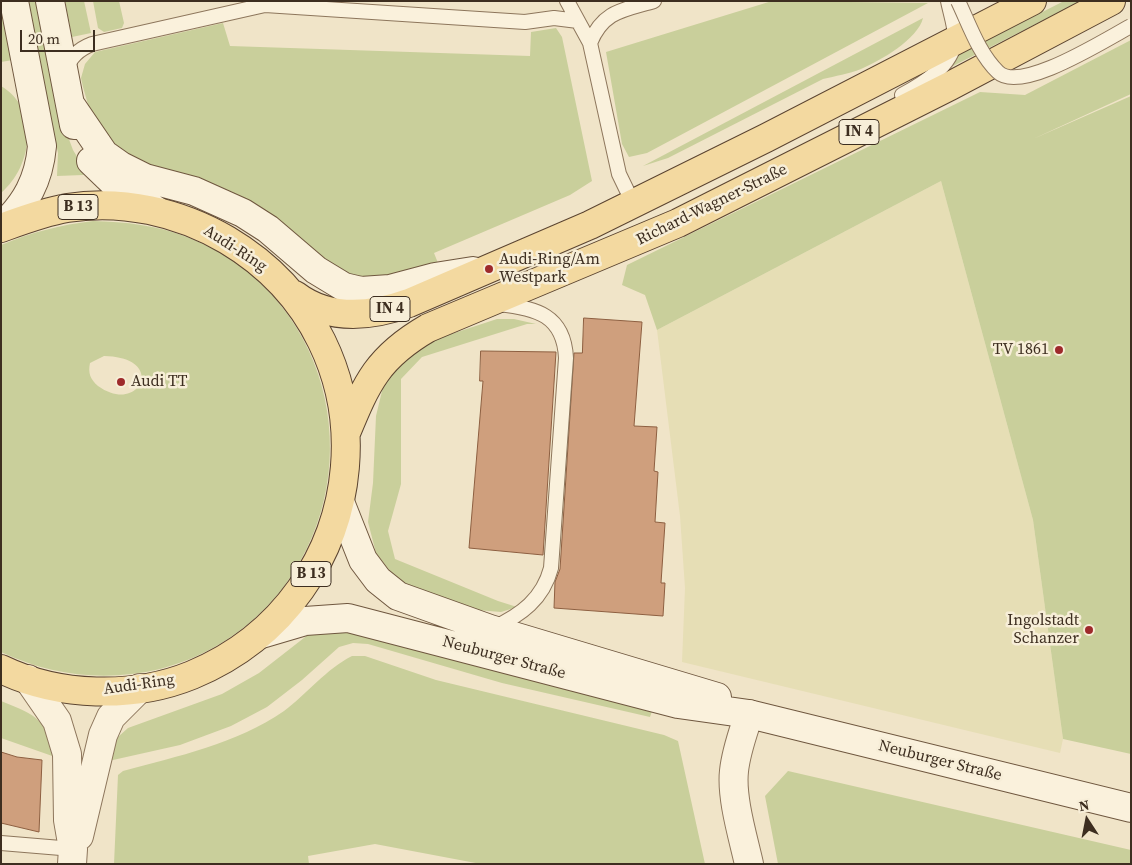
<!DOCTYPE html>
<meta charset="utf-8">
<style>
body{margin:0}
#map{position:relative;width:1132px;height:865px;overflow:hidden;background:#f0e4c8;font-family:"Source Serif 4",serif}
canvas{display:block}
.frame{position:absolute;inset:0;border:2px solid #3d2e20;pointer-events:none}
.north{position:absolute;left:1062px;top:795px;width:50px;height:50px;-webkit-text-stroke:4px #f7eed8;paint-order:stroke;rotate:349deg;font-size:14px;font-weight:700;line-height:20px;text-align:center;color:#3d2e20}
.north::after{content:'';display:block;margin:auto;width:18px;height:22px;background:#3d2e20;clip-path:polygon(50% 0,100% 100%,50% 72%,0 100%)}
.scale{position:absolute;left:20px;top:30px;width:75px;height:22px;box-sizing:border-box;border:2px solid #3d2e20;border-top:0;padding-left:6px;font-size:15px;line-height:18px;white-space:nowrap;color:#3d2e20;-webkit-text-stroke:4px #f7eed8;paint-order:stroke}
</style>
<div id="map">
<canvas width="1132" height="865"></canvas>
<div class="frame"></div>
<div class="north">N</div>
<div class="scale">20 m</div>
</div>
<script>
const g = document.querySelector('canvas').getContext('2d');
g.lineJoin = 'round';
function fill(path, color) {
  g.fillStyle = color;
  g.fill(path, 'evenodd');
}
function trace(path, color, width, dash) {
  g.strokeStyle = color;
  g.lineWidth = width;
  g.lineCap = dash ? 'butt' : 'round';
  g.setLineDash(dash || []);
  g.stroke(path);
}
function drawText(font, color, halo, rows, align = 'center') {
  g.font = font + ' "Source Serif 4",serif';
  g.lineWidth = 5;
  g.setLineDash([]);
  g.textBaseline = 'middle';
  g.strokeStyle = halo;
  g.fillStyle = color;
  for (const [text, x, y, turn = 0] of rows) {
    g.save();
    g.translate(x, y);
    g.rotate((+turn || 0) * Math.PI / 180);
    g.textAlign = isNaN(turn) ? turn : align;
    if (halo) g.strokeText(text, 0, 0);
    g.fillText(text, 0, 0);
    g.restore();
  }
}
fill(new Path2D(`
 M941 181 1033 520 1063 739 1060 753 682 662 685 588 680 516 657 330Z`), '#e6deb5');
fill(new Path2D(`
 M1 1 13 60 1 62Z
 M27 1H37L64 126 73 150 87 173 83 175 57 176 58 153Z
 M65 1H84L91 33 72 37Z
 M93 1H119L124 23 122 28 104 32 98 28Z
 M772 1 928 3 647 153 629 157 622 144 606 52Z
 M1064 1H1081L953 66 954 57Z
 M923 18C918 39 880 61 861 69 849 74 835 76 823 79L668 158 643 166Z
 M223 23 230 46 530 56 531 32 556 28 562 37 592 181 570 195 434 253 438 263C410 275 380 280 350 275L118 151 91 115 83 87 81 78 85 64 95 52Z
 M1131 40V94L1033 139 1131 96V754L1063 739 1033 520 941 181 657 330 645 295 622 285 627 265 980 92 1025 95Z
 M1 86C40 109 33 166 1 193Z
 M93 221C126 222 156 225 187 237 328 291 373 465 285 585 255 626 210 656 160 669 105 682 52 676 1 652V245C32 232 60 225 93 221ZM104 356C168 357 140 416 98 386 90 379 88 373 90 363Z
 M497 319H514L536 324H527L422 357 401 379V484L388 531 395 559 498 601 517 607 501 612 477 610 408 585 394 576 376 553 368 522 373 483 376 416 382 391 387 380 400 360 436 339Z
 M332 627 654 705 650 717 502 683 368 644 353 643 339 647 302 680 267 707 231 726 180 745 104 762 109 745 128 728 222 694 259 673 309 634Z
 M352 656H365L436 680 664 735 678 741 705 864H481L375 844 308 856 309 864H114L118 775 123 771C178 756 236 744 284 711 307 694 326 669 352 656Z
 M1 701C39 716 44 719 58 758L1 738Z
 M788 771 1131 850V864H778L765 796Z`), '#c9cf9b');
const building = new Path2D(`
 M584 318 642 322 634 426 657 427 654 471 658 472 655 522 665 523 661 583H665L663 616 554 608 555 582 560 569 574 353H582Z
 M481 351 556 352 543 555 469 548 483 381H480Z
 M1 752 17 757 42 760 39 832 1 823Z`);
fill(building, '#cf9f7d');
trace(building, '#8d5f41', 1);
const service = new Path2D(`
 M567 1 590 43 619 174 633 203
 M590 43C603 11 623 10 654 1
 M66 70C70 57 79 49 92 44L265 5 525 22 554 18 578 21
 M902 95C922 84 952 67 955 40 956 29 950 12 948 1
 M493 628C521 615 543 599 551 568L566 358C564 315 536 308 499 304
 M1 843 73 849`);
const minor = new Path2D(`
 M28 679 57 721 67 754 68 820 73 849 72 864
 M749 714C743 733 736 751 734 771 731 798 743 837 749 864
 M79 836 103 735 111 717 140 688`);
const secondary = new Path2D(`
 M50 1 74 125
 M72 107 104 154 121 166 145 178 194 191 243 213 268 229 316 270 344 287 361 291 390 289 435 277 473 271
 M91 161 116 185 157 211
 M1 227C26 204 39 180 42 146L14 1
 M340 502 363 560 378 580 398 596 490 629 717 697
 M261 634 305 621 348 618 678 704 749 714 1131 808`);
const primary = new Path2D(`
 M1 228C23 220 44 212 67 208 122 199 179 212 227 240 402 344 378 598 192 675 133 699 59 697 1 669
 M295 295C329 321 370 317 409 303L590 225 766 138 1032 1
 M346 433C367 382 378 357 428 328L678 223 950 86 1111 1`);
trace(service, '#8d765c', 16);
trace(minor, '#8d765c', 30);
trace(secondary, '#6f573f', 30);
trace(primary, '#5b4430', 30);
trace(service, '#faf1dc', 14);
trace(minor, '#faf1dc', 28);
trace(secondary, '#faf1dc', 28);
trace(primary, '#f3d9a0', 28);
const serviceBridge = new Path2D(`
 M958 1C969 24 979 54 998 72 1021 94 1106 39 1131 26`);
trace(serviceBridge, '#8d765c', 16, []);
trace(serviceBridge, '#faf1dc', 14);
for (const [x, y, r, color] of [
 [489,269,5,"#9e2a2b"],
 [1059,350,5,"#9e2a2b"],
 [121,382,5,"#9e2a2b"],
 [1089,630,5,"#9e2a2b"]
]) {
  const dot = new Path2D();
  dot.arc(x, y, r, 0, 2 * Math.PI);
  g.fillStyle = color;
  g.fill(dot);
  trace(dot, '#f7eed8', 2);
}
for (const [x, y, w] of [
 [859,132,40],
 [78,207,40],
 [390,309,40],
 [311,574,40]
]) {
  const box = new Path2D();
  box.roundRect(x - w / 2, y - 12.5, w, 25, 4);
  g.fillStyle = '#f7eed8';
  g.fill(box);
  trace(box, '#3d2e20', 1);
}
drawText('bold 15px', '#3d2e20', null, [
 ["IN 4",859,132],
 ["B 13",78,207],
 ["IN 4",390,309],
 ["B 13",311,574]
]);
drawText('16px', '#3d2e20', '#f7eed8', [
 ["Richard-Wagner-Straße",712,205,-26],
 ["Audi-Ring",235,249,33],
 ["Neuburger Straße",504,658,15],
 ["Audi-Ring",139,685,-8],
 ["Neuburger Straße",940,761,14]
]);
drawText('16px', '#3d2e20', '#f7eed8', [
 ["Audi-Ring/Am",499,260],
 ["Westpark",499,278],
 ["TV 1861",1049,350,"right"],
 ["Audi TT",131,382],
 ["Ingolstadt",1079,621,"right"],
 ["Schanzer",1079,639,"right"]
], 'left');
</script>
